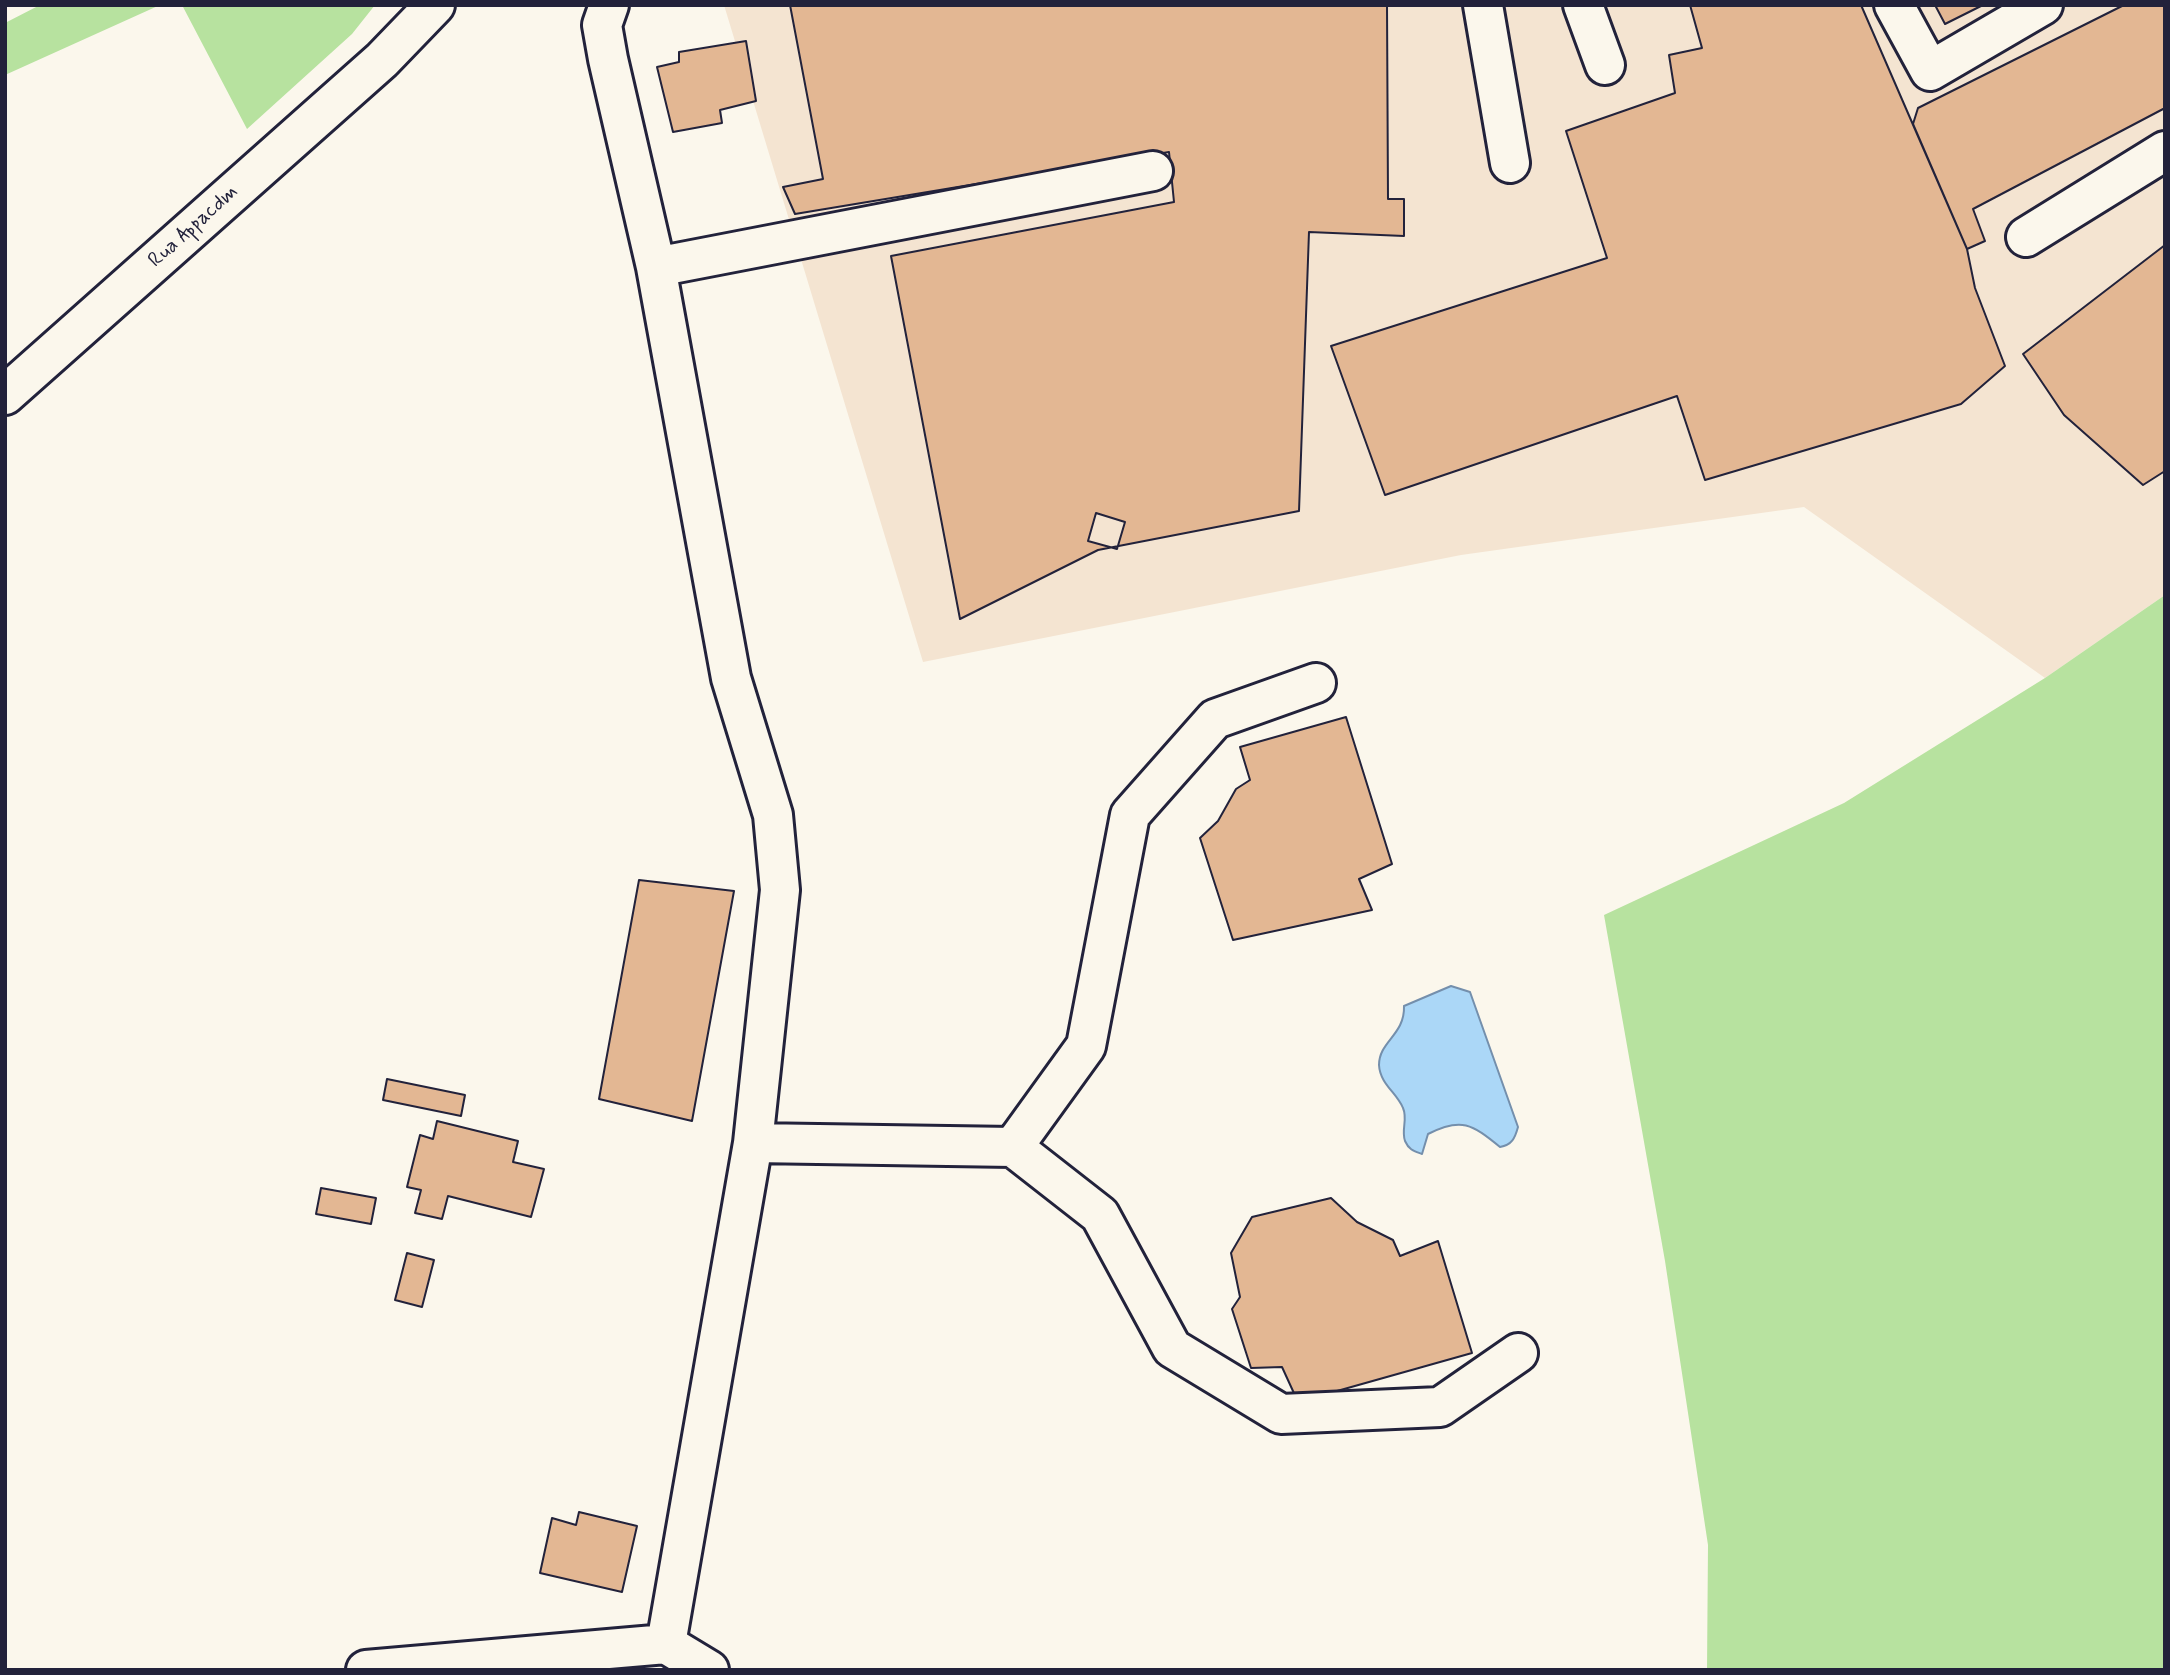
<!DOCTYPE html>
<style>
body{margin:0}
#map{position:relative;width:2170px;height:1675px;overflow:hidden;background:#fbf7ec;font-family:Mynerve,sans-serif}
canvas{display:block}
.frame{position:absolute;inset:0;border:7px solid #22223b;pointer-events:none}
</style>
<div id="map">
<canvas width="2170" height="1675"></canvas>
<div class="frame"></div>
</div>
<script>
const g = document.querySelector('canvas').getContext('2d');
g.lineJoin = 'round';
function fill(path, color) {
  g.fillStyle = color;
  g.fill(path, 'evenodd');
}
function trace(path, color, width, dash) {
  g.strokeStyle = color;
  g.lineWidth = width;
  g.lineCap = dash ? 'butt' : 'round';
  g.setLineDash(dash || []);
  g.stroke(path);
}
function drawText(font, color, halo, rows, align = 'center') {
  g.font = font + ' Mynerve,sans-serif';
  g.lineWidth = 7;
  g.setLineDash([]);
  g.textBaseline = 'middle';
  g.strokeStyle = halo;
  g.fillStyle = color;
  for (const [text, x, y, turn = 0] of rows) {
    g.save();
    g.translate(x, y);
    g.rotate((+turn || 0) * Math.PI / 180);
    g.textAlign = isNaN(turn) ? turn : align;
    if (halo) g.strokeText(text, 0, 0);
    g.fillText(text, 0, 0);
    g.restore();
  }
}
fill(new Path2D(`
 M724 5H2165V595L2045 678 1804 507 1461 555 923 662Z`), '#f4e4d1');
fill(new Path2D(`
 M40 5H160L5 75V23Z
 M182 5H375L352 34 247 129Z
 M2165 595V1670H1707L1708 1545 1665 1261 1604 915 1844 803 2045 678Z`), '#b7e29f');
const water = new Path2D(`
 M1451 986 1470 992 1518 1127C1515 1138 1512 1145 1500 1147 1472 1124 1461 1117 1428 1134L1422 1154C1414 1151 1409 1150 1405 1141 1401 1130 1408 1119 1403 1108 1397 1093 1380 1084 1379 1065 1379 1041 1405 1035 1404 1006Z`);
fill(water, '#abd7f7');
trace(water, '#748fac', 2);
const building = new Path2D(`
 M790 5H1387L1388 199H1404V236L1309 232 1299 511 1098 550 960 619 891 256 1174 202 1169 152 795 214 783 187 823 179Z
 M1690 5H1861L1967 249 1975 288 2005 366 1961 404 1705 480 1677 396 1385 495 1331 346 1607 258 1566 131 1675 93 1669 55 1702 48Z
 M1935 5H1983L1945 24Z
 M2124 5H2165V108L1973 209 1985 241 1967 249 1913 124 1918 108Z
 M746 41 756 101 720 110 722 123 673 132 657 67 679 62V52Z
 M2165 245V471L2143 485 2064 415 2023 354Z
 M1096 513 1125 522 1117 549 1088 541Z
 M1346 717 1392 864 1359 879 1372 910 1233 940 1200 838 1218 821 1236 789 1250 780 1240 747Z
 M639 880 734 891 692 1121 599 1099Z
 M387 1079 465 1095 461 1116 383 1100Z
 M437 1121 518 1141 513 1162 544 1169 531 1217 448 1196 442 1219 415 1213 421 1190 407 1187 420 1135 433 1139Z
 M321 1188 376 1198 371 1224 316 1214Z
 M1331 1198 1357 1222 1393 1240 1400 1256 1438 1241 1472 1353 1298 1402 1282 1367 1251 1368 1232 1309 1240 1297 1231 1253 1252 1217Z
 M407 1253 434 1260 422 1307 395 1300Z
 M579 1512 637 1526 622 1592 540 1573 552 1518 576 1525Z`);
fill(building, '#e3b793');
trace(building, '#22223b', 2);
const minor = new Path2D(`
 M609 5 602 25 608 59 656 267 731 678 773 815 780 890 753 1143 666 1644
 M1483 5 1510 163
 M1583 5 1605 65
 M1894 5 1930 71 2043 5
 M2026 237 2165 151
 M656 267 1153 171
 M5 395 382 60 435 5
 M753 1143 1013 1147 1100 1215 1172 1348 1281 1414 1440 1407 1518 1353
 M1013 1147 1086 1046 1130 815 1215 719 1316 683
 M366 1670 666 1644 709 1670`);
trace(minor, '#22223b', 44);
trace(minor, '#fbf7ec', 38);
drawText('21px', '#22223b', '#fbf7ec', [
 ["Rua Appacdm",194,227,-42]
]);
</script>
